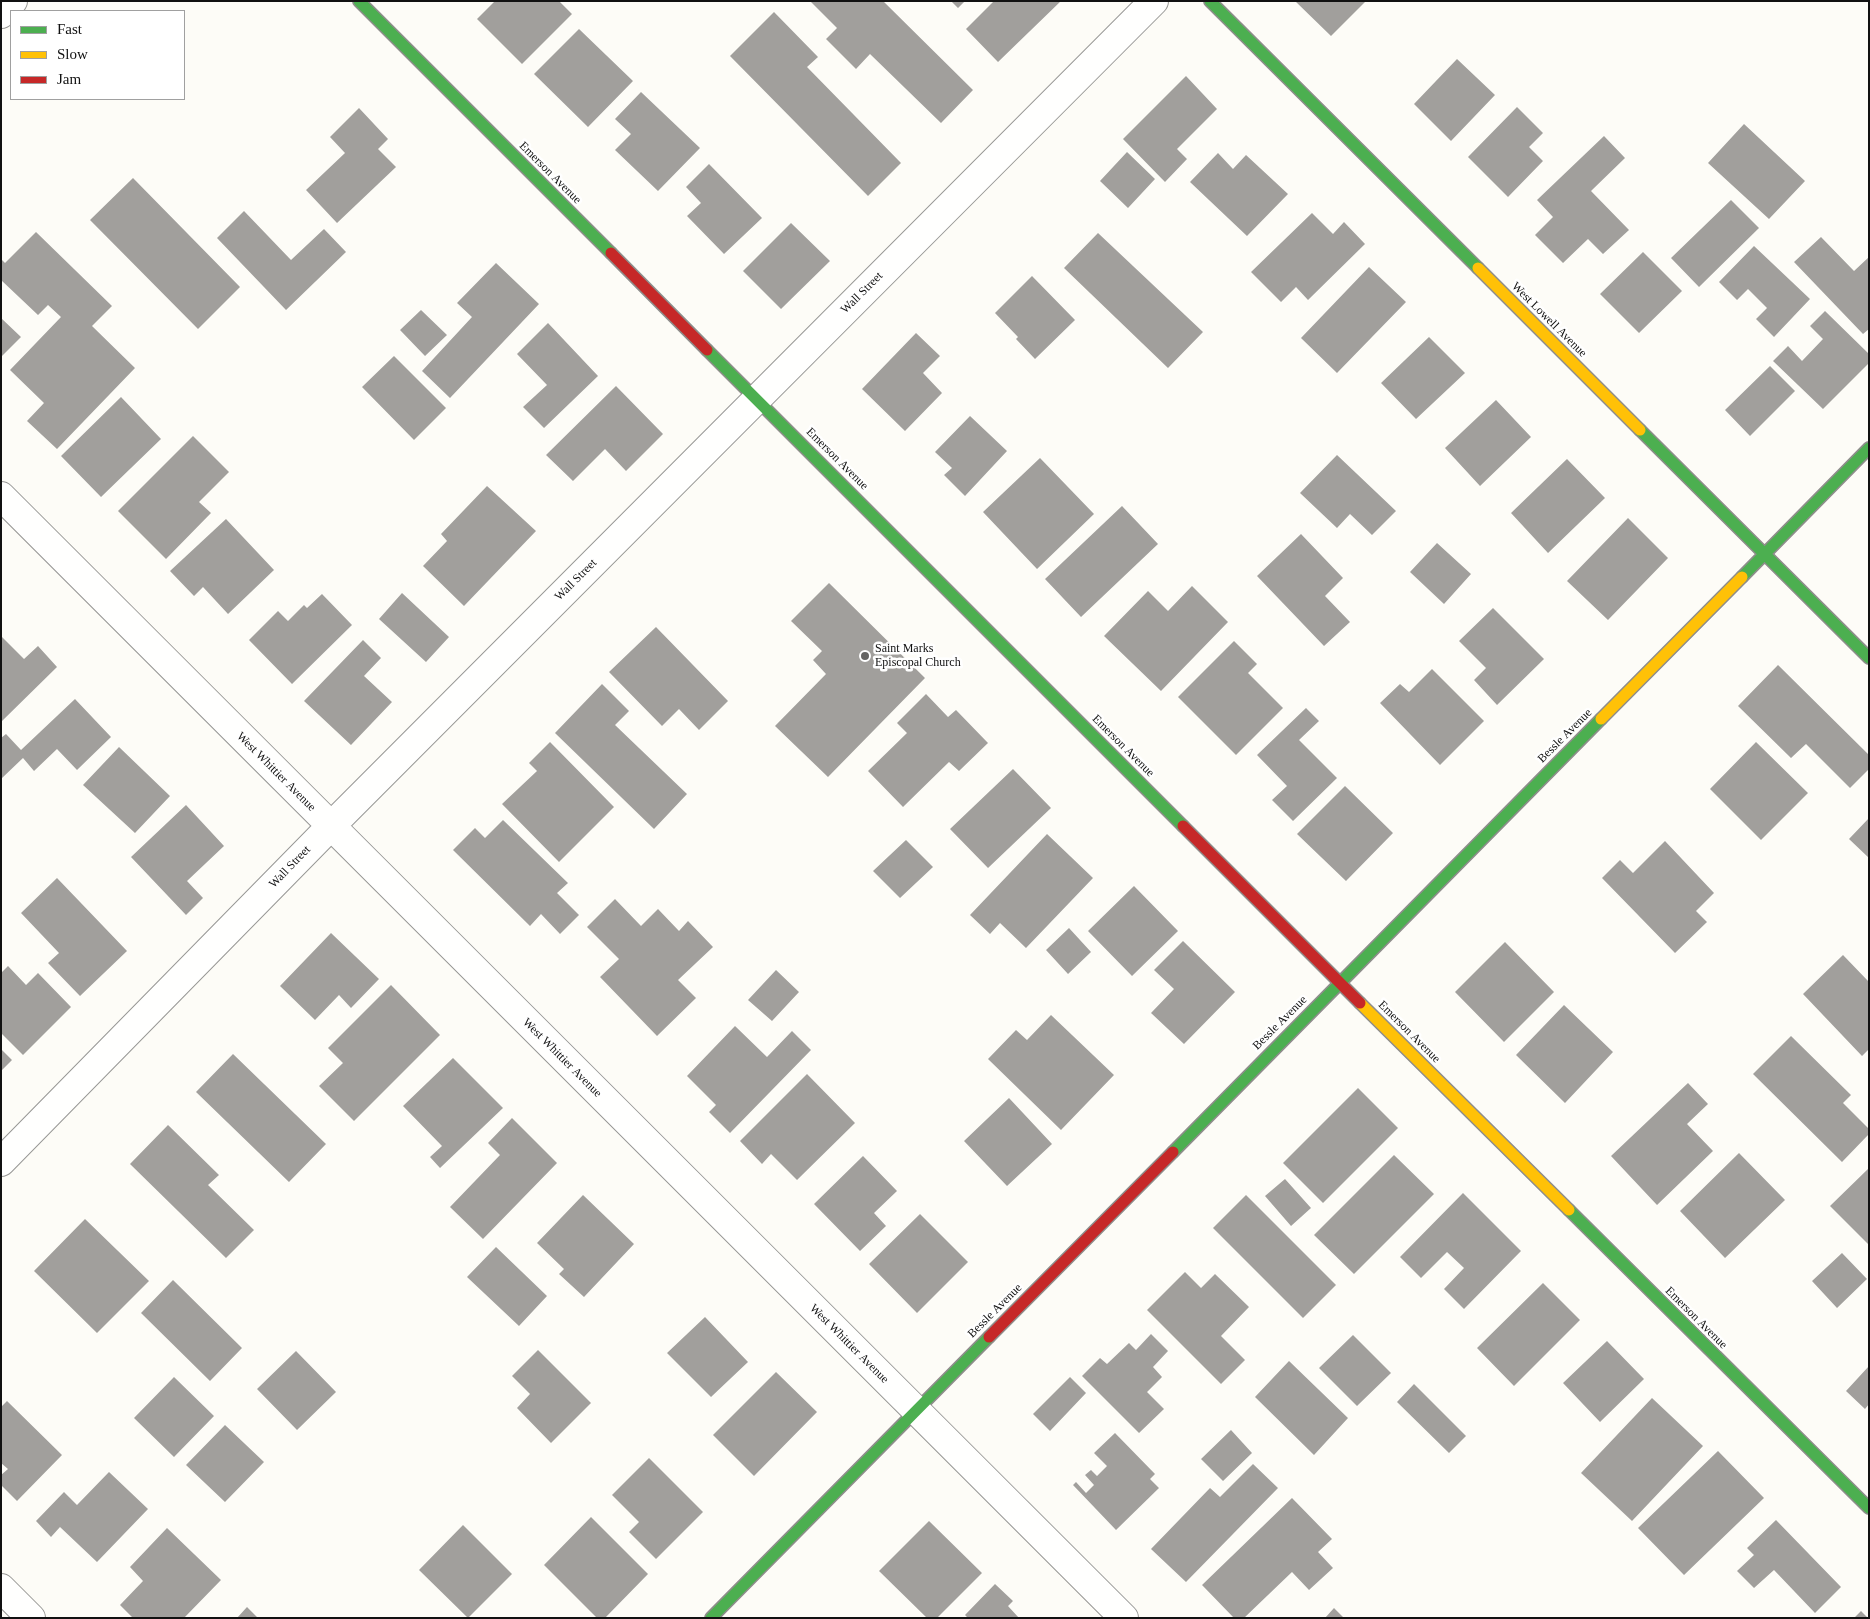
<!DOCTYPE html>
<style>
body{margin:0}
#map{position:relative;width:1870px;height:1619px;overflow:hidden;background:#fdfcf7;font-family:Georgia,serif}
canvas{display:block}
.frame{position:absolute;inset:0;border:2px solid #111;pointer-events:none}
.legend{position:absolute;left:10px;top:10px;width:175px;height:90px;box-sizing:border-box;background:#fff;border:1px solid #a0a0a0;margin:0;padding:6px 9px;list-style:none;font-size:15px;color:#111}
.legend li{display:flex;align-items:center;gap:10px;height:25px}
.legend b{width:25px;border:1px solid #a0a0a0}
</style>
<div id="map">
<canvas width="1870" height="1619"></canvas>
<div class="frame"></div>
<ul class="legend">
<li><b style="height:6px;background:#4caf50"></b>Fast</li>
<li><b style="height:6px;background:#ffc107"></b>Slow</li>
<li><b style="height:6px;background:#c62828"></b>Jam</li>
</ul>
</div>
<script>
const g = document.querySelector('canvas').getContext('2d');
g.lineJoin = 'round';
function fill(path, color) {
  g.fillStyle = color;
  g.fill(path, 'evenodd');
}
function trace(path, color, width, dash) {
  g.strokeStyle = color;
  g.lineWidth = width;
  g.lineCap = dash ? 'butt' : 'round';
  g.setLineDash(dash || []);
  g.stroke(path);
}
function drawText(font, color, halo, rows, align = 'center') {
  g.font = font + ' Georgia,serif';
  g.lineWidth = 5;
  g.setLineDash([]);
  g.textBaseline = 'middle';
  g.strokeStyle = halo;
  g.fillStyle = color;
  for (const [text, x, y, turn = 0] of rows) {
    g.save();
    g.translate(x, y);
    g.rotate((+turn || 0) * Math.PI / 180);
    g.textAlign = isNaN(turn) ? turn : align;
    if (halo) g.strokeText(text, 0, 0);
    g.fillText(text, 0, 0);
    g.restore();
  }
}
fill(new Path2D(`
 M495 1H559L572 14 522 64 477 19Z
 M810 1H883L973 90 941 123 870 54 856 69 826 39 837 28Z
 M951 1H965L958 8Z
 M994 1H1061L998 62 966 29Z
 M1295 1H1366L1331 36Z
 M774 12 818 57 807 67 901 163 868 196 730 56Z
 M579 29 633 81 588 127 534 74Z
 M1457 59 1495 95 1451 141 1414 104Z
 M1186 76 1217 109 1177 149 1187 159 1165 182 1123 139Z
 M641 92 700 148 658 191 615 150 631 134 615 119Z
 M1517 107 1543 133 1529 147 1543 161 1508 197 1468 157Z
 M359 108 388 139 378 149 396 167 337 223 306 190 345 153 330 137Z
 M1744 124 1805 181 1769 219 1708 163Z
 M1604 136 1625 158 1591 191 1629 230 1603 254 1588 239 1563 263 1535 235 1553 217 1537 200Z
 M1127 152 1155 179 1128 208 1100 181Z
 M1218 153 1233 169 1246 155 1288 194 1247 236 1190 182Z
 M709 164 762 218 724 254 687 216 701 203 686 187Z
 M133 178 240 287 198 329 90 220Z
 M1731 200 1759 228 1699 287 1671 258Z
 M244 211 291 260 324 229 346 252 286 310 217 238Z
 M1312 213 1333 234 1344 222 1365 244 1308 300 1296 287 1281 302 1251 272Z
 M791 223 830 261 781 309 743 271Z
 M36 232 112 306 92 326 135 368 57 449 27 421 44 403 10 370 61 317 48 305 38 315 1 280V259L5 263Z
 M1098 233 1203 332 1168 368 1064 268Z
 M1821 237 1854 271 1869 257V329L1863 334 1794 262Z
 M1754 246 1810 299 1774 337 1756 319 1767 308 1748 289 1737 300 1719 282Z
 M1643 252 1682 291 1639 333 1600 294Z
 M496 263 539 304 450 398 422 371 472 317 457 303Z
 M1369 267 1406 302 1337 373 1301 338Z
 M1032 276 1075 320 1035 359 1016 339 1018 337 995 313Z
 M421 310 447 335 425 356 400 330Z
 M1825 311 1869 354V363L1823 409 1773 361 1788 346 1802 361 1823 339 1810 326Z
 M1 318 21 337 1 357Z
 M548 323 598 376 544 428 523 407 547 385 517 354Z
 M916 333 940 356 923 373 942 393 905 431 862 389Z
 M1429 337 1465 373 1416 419 1381 383Z
 M394 356 446 408 414 440 362 387Z
 M1770 366 1795 391 1750 436 1725 410Z
 M616 386 663 434 626 471 605 449 573 481 546 455Z
 M121 397 161 439 101 497 61 456Z
 M1496 400 1531 437 1480 486 1445 448Z
 M970 416 1007 451 965 496 944 475 952 468 935 452Z
 M193 436 229 472 199 502 211 513 166 559 118 511Z
 M1337 455 1396 511 1372 535 1350 514 1337 528 1300 493Z
 M1040 458 1094 514 1037 569 983 512Z
 M1567 459 1605 498 1548 553 1511 513Z
 M487 486 536 531 464 606 423 566 447 541 441 534Z
 M1122 506 1158 544 1081 617 1045 579Z
 M1628 518 1668 558 1608 620 1567 581Z
 M226 519 274 570 228 614 203 587 194 596 170 571Z
 M1301 534 1343 578 1325 596 1350 622 1324 646 1257 576Z
 M1437 543 1471 574 1444 604 1410 572Z
 M829 583 925 678 828 777 775 726 826 674 813 660 822 651 791 621Z
 M1192 586 1228 622 1161 691 1104 636 1148 591 1168 611Z
 M402 593 449 637 426 662 379 619Z
 M322 594 352 625 292 684 249 640 278 611 288 621 304 605 307 608Z
 M1493 608 1544 659 1497 705 1474 680 1486 668 1459 641Z
 M656 627 728 701 699 730 679 709 662 726 609 672Z
 M1 636 24 659 38 646 57 667 1 722Z
 M363 640 381 658 364 676 392 702 351 745 304 701Z
 M1234 641 1257 664 1248 673 1283 708 1236 755 1178 697Z
 M1778 665 1869 755V769L1850 788 1806 744 1791 758 1738 706Z
 M1432 669 1484 721 1440 765 1380 703 1400 684 1409 692Z
 M602 684 629 711 615 725 687 794 654 829 555 733Z
 M926 694 948 717 956 710 988 743 959 771 949 762 903 807 868 771 907 733 897 723Z
 M75 699 111 737 77 770 57 749 34 771 23 758 1 779V738L6 734 21 750Z
 M1306 708 1319 721 1299 740 1337 778 1293 821 1272 800 1287 786 1257 755Z
 M550 742 614 807 559 862 502 804 537 771 529 763Z
 M1756 742 1808 793 1761 840 1710 789Z
 M119 747 170 796 135 833 83 785Z
 M1013 769 1051 808 988 868 950 829Z
 M1345 786 1393 833 1346 881 1297 834Z
 M186 805 224 846 187 881 203 898 186 915 131 857Z
 M1869 818V858L1849 839Z
 M503 820 568 883 557 893 579 915 560 934 541 914 530 926 453 850 475 828 485 838Z
 M1047 834 1093 878 1026 948 1000 923 990 934 970 915Z
 M906 840 933 867 900 898 873 871Z
 M1665 841 1714 893 1696 911 1707 922 1675 953 1602 878 1620 860 1633 873Z
 M57 878 127 951 80 996 48 963 59 953 21 913Z
 M1134 886 1178 931 1132 976 1088 931Z
 M615 899 641 926 658 909 679 931 688 921 713 947 678 980 696 998 657 1036 600 977 619 959 587 927Z
 M1069 928 1091 952 1068 974 1046 950Z
 M331 933 379 979 351 1008 339 995 315 1020 280 986Z
 M1183 941 1235 992 1184 1044 1151 1013 1174 989 1154 970Z
 M1505 942 1554 992 1504 1042 1455 992Z
 M1843 955 1869 982V1049L1862 1056 1803 994Z
 M8 966 26 985 38 973 71 1007 23 1055 1 1033V973Z
 M776 970 799 992 772 1021 748 1000Z
 M391 985 440 1035 354 1121 319 1086 343 1063 328 1048Z
 M1564 1005 1613 1052 1565 1103 1516 1055Z
 M1051 1015 1114 1075 1061 1130 988 1059 1016 1030 1027 1040Z
 M735 1026 767 1057 792 1031 811 1050 730 1133 709 1112 716 1105 687 1076Z
 M1791 1036 1851 1095 1843 1103 1869 1129V1134L1842 1162 1753 1074Z
 M1 1049 12 1060 1 1071Z
 M233 1054 326 1144 289 1182 196 1092Z
 M453 1058 503 1108 440 1168 430 1157 442 1146 403 1106Z
 M807 1074 855 1123 797 1180 771 1154 762 1164 740 1141Z
 M1688 1083 1708 1104 1687 1124 1713 1151 1657 1205 1611 1156Z
 M1358 1088 1398 1128 1323 1203 1283 1163Z
 M1009 1098 1052 1144 1007 1186 964 1141Z
 M512 1118 557 1163 483 1239 450 1207 500 1155 488 1143Z
 M168 1125 219 1175 208 1185 254 1230 226 1258 130 1164Z
 M1739 1153 1785 1200 1725 1258 1680 1211Z
 M1394 1155 1434 1194 1354 1274 1314 1235Z
 M863 1156 897 1191 874 1213 886 1226 860 1251 814 1204Z
 M1869 1168V1245L1830 1206Z
 M1285 1179 1311 1208 1291 1226 1265 1196Z
 M1463 1193 1521 1251 1464 1309 1444 1289 1464 1268 1447 1252 1421 1278 1400 1257Z
 M583 1195 634 1244 584 1297 559 1274 564 1269 537 1243Z
 M1246 1195 1336 1285 1303 1318 1213 1228Z
 M920 1214 968 1262 917 1313 869 1264Z
 M85 1219 149 1281 97 1333 34 1271Z
 M496 1247 547 1296 519 1326 467 1277Z
 M1842 1253 1867 1279 1837 1308 1812 1281Z
 M1185 1272 1201 1288 1215 1274 1249 1307 1221 1336 1245 1360 1221 1384 1147 1310Z
 M173 1280 242 1348 210 1381 141 1313Z
 M1543 1283 1580 1320 1514 1386 1477 1348Z
 M705 1317 748 1362 711 1397 667 1353Z
 M1151 1334 1168 1351 1153 1367 1162 1377 1147 1392 1164 1409 1139 1433 1082 1376 1100 1358 1107 1364 1129 1343 1136 1350Z
 M1353 1335 1391 1373 1357 1406 1319 1368Z
 M1607 1341 1644 1379 1600 1422 1563 1383Z
 M538 1350 591 1403 551 1443 517 1408 530 1394 512 1376Z
 M296 1351 336 1392 297 1430 257 1389Z
 M1289 1361 1348 1418 1314 1455 1255 1397Z
 M1869 1366V1404L1865 1409 1846 1391Z
 M776 1372 817 1412 754 1476 713 1435Z
 M174 1377 214 1416 174 1457 134 1418Z
 M1070 1377 1086 1393 1050 1431 1033 1414Z
 M1414 1384 1466 1436 1449 1453 1397 1402Z
 M1652 1398 1703 1446 1632 1521 1581 1473Z
 M7 1401 62 1455 17 1501 1 1485V1475L8 1469 1 1463V1407Z
 M225 1425 264 1462 225 1502 186 1465Z
 M1231 1430 1252 1453 1223 1481 1201 1459Z
 M1115 1433 1155 1474 1150 1479 1159 1488 1116 1530 1073 1485 1076 1482 1086 1493 1094 1485 1085 1475 1091 1470 1097 1476 1107 1466 1094 1453Z
 M1718 1451 1764 1498 1684 1575 1638 1528Z
 M649 1458 703 1512 656 1559 629 1532 639 1522 612 1495Z
 M1253 1464 1278 1488 1186 1582 1151 1549 1210 1488 1220 1497Z
 M109 1472 148 1509 97 1562 60 1527 51 1537 36 1521 64 1492 77 1505Z
 M1292 1498 1332 1539 1318 1552 1333 1568 1309 1590 1292 1572 1244 1618H1234L1202 1585Z
 M591 1517 648 1574 605 1618H597L544 1565Z
 M1776 1520 1841 1587 1815 1613 1774 1570 1754 1588 1737 1571 1754 1555 1747 1548Z
 M929 1521 982 1573 937 1618H927L879 1571Z
 M463 1525 512 1574 468 1618 419 1570Z
 M167 1528 221 1580 184 1618H133L120 1605 143 1581 130 1567Z
 M995 1584 1013 1601 1008 1606 1019 1618H968L965 1615Z
 M247 1607 258 1618H237Z
 M1334 1608 1344 1618H1325Z
 M1861 1611 1868 1618H1854Z`), '#a19f9c');
const street = new Path2D(`
 M1 14 13 1
 M1 496 1124 1618
 M1 1162 330 827 1154 1
 M1 1588 31 1618`);
const fast = new Path2D(`
 M359 1 611 253
 M1210 1 1478 268
 M707 350 1183 826
 M1640 430 1869 658
 M1742 577 1869 448
 M1173 1152 1601 719
 M1569 1210 1869 1508
 M711 1618 989 1337`);
const slow = new Path2D(`
 M1478 268 1640 430
 M1601 719 1742 577
 M1360 1003 1569 1210`);
const jam = new Path2D(`
 M611 253 707 350
 M1183 826 1360 1003
 M989 1337 1173 1152`);
trace(street, '#979795', 30);
trace(fast, '#8e8d8b', 14);
trace(slow, '#8e8d8b', 14);
trace(jam, '#8e8d8b', 14);
trace(street, '#fffffe', 28);
trace(fast, '#4caf50', 11);
trace(slow, '#ffc107', 11);
trace(jam, '#c62828', 11);
for (const [x, y, r, color] of [
 [865,656,5,"#646362"]
]) {
  const dot = new Path2D();
  dot.arc(x, y, r, 0, 2 * Math.PI);
  g.fillStyle = color;
  g.fill(dot);
  trace(dot, '#fff', 2);
}
drawText('12px', '#111', '#fff', [
 ["Emerson Avenue",550,173,45],
 ["Wall Street",862,293,-45],
 ["West Lowell Avenue",1549,320,45],
 ["Emerson Avenue",837,459,45],
 ["Wall Street",576,580,-45],
 ["Bessle Avenue",1565,736,-45],
 ["Emerson Avenue",1123,746,45],
 ["West Whittier Avenue",276,772,45],
 ["Wall Street",290,867,-46],
 ["Bessle Avenue",1280,1023,-45],
 ["Emerson Avenue",1409,1032,45],
 ["West Whittier Avenue",562,1058,45],
 ["Bessle Avenue",995,1311,-45],
 ["Emerson Avenue",1696,1318,45],
 ["West Whittier Avenue",849,1344,45]
]);
drawText('12px', '#111', '#fff', [
 ["Saint Marks",875,649],
 ["Episcopal Church",875,663]
], 'left');
</script>
